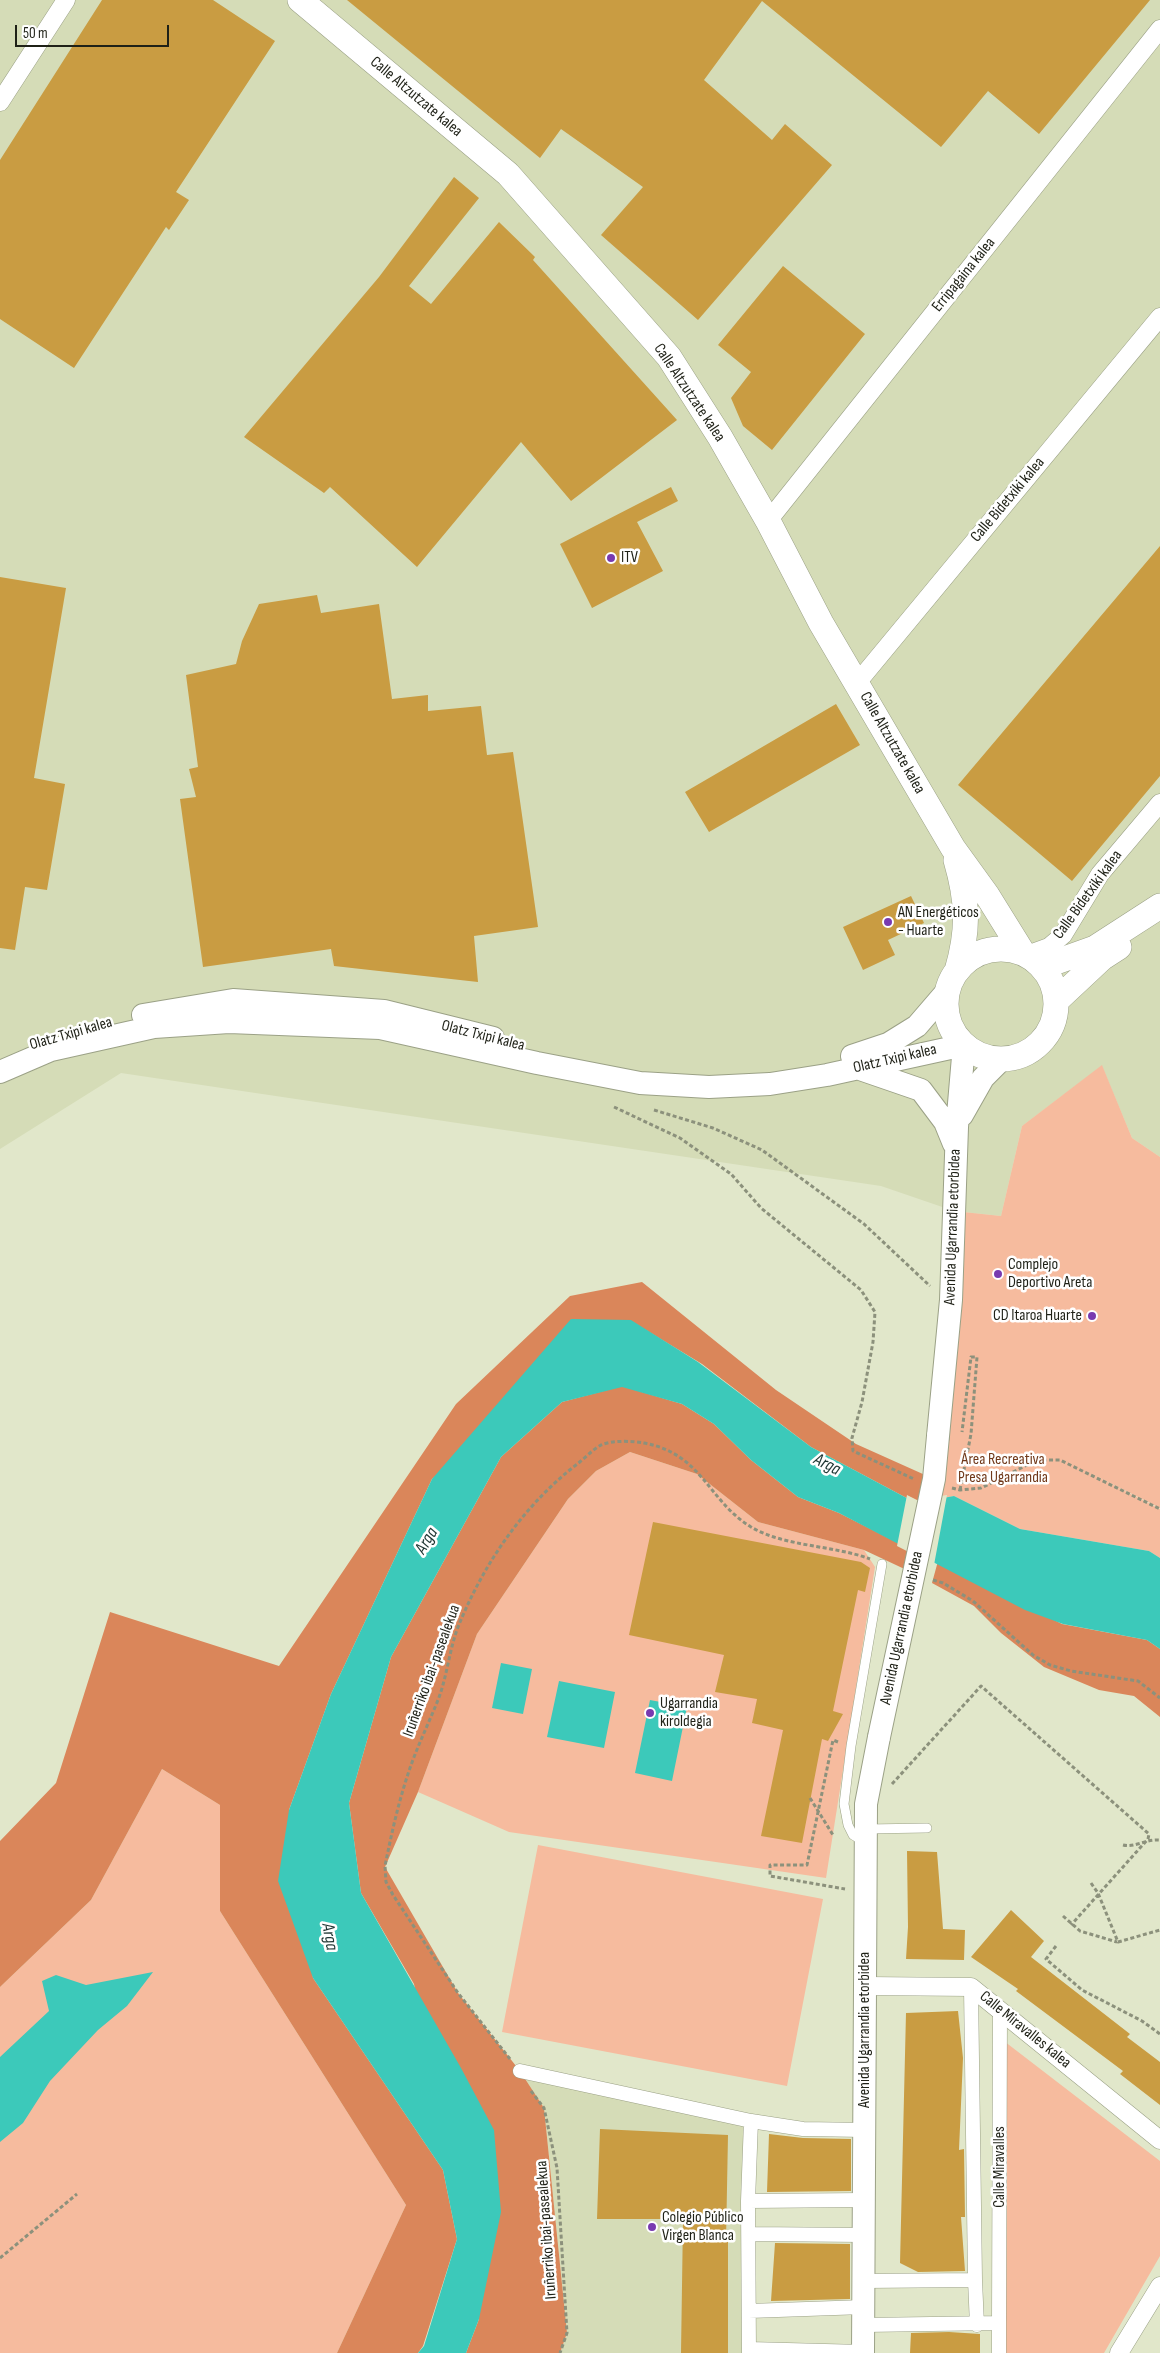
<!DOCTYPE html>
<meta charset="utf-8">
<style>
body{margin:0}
#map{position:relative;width:1160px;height:2353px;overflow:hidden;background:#e1e7ca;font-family:"Sofia Sans Condensed",sans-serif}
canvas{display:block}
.scale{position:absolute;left:15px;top:25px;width:154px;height:22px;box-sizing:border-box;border:2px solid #1f2117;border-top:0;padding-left:6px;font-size:15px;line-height:18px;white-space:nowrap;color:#1f2117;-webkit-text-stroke:4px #fff;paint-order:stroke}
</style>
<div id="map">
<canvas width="1160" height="2353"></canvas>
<div class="scale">50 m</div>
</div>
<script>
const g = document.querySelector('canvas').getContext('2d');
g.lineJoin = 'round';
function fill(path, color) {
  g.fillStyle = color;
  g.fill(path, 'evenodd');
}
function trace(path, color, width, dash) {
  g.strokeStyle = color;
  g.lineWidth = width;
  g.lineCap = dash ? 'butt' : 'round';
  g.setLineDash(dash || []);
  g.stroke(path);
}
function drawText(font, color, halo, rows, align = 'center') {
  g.font = font + ' "Sofia Sans Condensed",sans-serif';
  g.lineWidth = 5;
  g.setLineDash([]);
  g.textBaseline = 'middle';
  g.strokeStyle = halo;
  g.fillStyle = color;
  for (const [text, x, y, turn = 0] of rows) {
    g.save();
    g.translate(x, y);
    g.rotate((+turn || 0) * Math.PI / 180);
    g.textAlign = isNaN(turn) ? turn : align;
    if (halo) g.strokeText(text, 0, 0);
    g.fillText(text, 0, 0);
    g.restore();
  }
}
fill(new Path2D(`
 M0 0H1160V1157L1132 1138 1102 1066 1022 1126 1001 1216 954 1211 881 1186 121 1073 0 1149Z
 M520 2071 751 2121 743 2353H560L567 2333 544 2108Z`), '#d5dcb7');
fill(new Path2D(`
 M1102 1065 1132 1138 1160 1157V1508L1088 1472 1160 1509V1558L1149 1551 1020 1529 954 1496 929 1501 954 1211 1001 1216 1022 1126Z
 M630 1452 697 1474 758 1522 864 1550 875 1567 826 1878 509 1832 418 1792 477 1634 568 1499 596 1471Z
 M162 1769 220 1805V1911L406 2205 337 2353H0V1987L91 1900Z
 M538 1845 823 1899 787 2086 502 2032Z
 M1000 2038 1160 2161V2256L1104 2353H1000Z`), '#f6bb9e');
fill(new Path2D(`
 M642 1282 776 1390 856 1444 934 1479 916 1503 811 1447 702 1364 631 1321 432 1479 331 1694 289 1810 313 1978 443 2170 457 2239 423 2346 418 2353H337L406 2205 220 1911V1805L162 1769 91 1900 0 1987V1841L56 1783 110 1612 279 1666 456 1404 570 1296Z
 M622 1386 682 1404 714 1424 751 1460 798 1497 839 1513 918 1553 913 1573 864 1550 758 1522 697 1474 630 1452 596 1471 568 1499 477 1634 418 1792 385 1867 458 1993 520 2071 544 2108 567 2333 560 2353H466L479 2319 414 1984 361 1893 349 1803 391 1657 501 1457 562 1402Z
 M938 1561 1062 1624 1147 1640 1160 1649V1717L1134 1696 1099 1690 1044 1667 1001 1633 974 1606 932 1583Z`), '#da865a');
fill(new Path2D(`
 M571 1319 631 1320 698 1362 811 1447 916 1503 954 1496 1020 1529 1149 1551 1160 1558V1649L1147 1640 1063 1624 1025 1610 839 1513 798 1497 751 1460 714 1424 682 1404 622 1387 562 1402 501 1457 391 1657 349 1803 361 1893 461 2068 494 2130 501 2212 479 2319 466 2353H418L424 2346 457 2239 443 2170 313 1978 278 1881 289 1810 331 1694 432 1479Z
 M501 1663 532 1669 523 1714 492 1708Z
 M559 1681 615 1692 604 1748 547 1737Z
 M650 1700 687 1707 672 1781 635 1773Z
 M153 1972 127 2006 98 2030 50 2081 23 2123 0 2142V2057L49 2011 42 1981 56 1975 86 1985Z`), '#3cc9ba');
fill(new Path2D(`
 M907 1495 917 1500 947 1495 934 1565 897 1546Z`), '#e1e7ca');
fill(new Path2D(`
 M102 0H213L275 41 176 192 189 200 169 230 166 227 74 368 0 319V160Z
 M347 0H1150L1039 134 988 91 941 147 762 1 704 80 772 140 785 124 832 165 698 320 601 235 643 187 561 129 540 158Z
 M454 177 479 198 409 286 431 304 499 222 535 257 533 260 677 420 571 501 521 442 417 567 330 487 324 493 244 437 379 277Z
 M783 266 865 334 772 450 743 426 731 398 751 372 718 345Z
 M671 487 678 501 637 522 663 571 592 608 560 544Z
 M1160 546V776L1072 881 958 785Z
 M0 577 66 588 34 778 65 784 47 890 25 887 15 950 0 948Z
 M317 595 321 613 379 604 392 699 428 695V711L481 706 487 755 513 752 538 927 474 936 478 982 334 966 331 949 203 967 180 799 196 797 189 769 198 767 186 675 236 664 242 641 259 604Z
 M836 704 860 745 709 832 685 792Z
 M911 896 924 923 888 940 895 955 863 970 843 927Z
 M653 1522 861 1562 870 1568 865 1592 858 1590 833 1711 843 1714 828 1741 822 1739 802 1843 761 1836 783 1730 752 1723 757 1699 715 1692 724 1655 629 1635Z
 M907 1851 937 1852 943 1929 965 1930 964 1960 906 1959 908 1927Z
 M1011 1910 1044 1941 1031 1957 1130 2034 1127 2037 1160 2062V2105L1120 2074 1123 2071 1016 1991 1018 1989 971 1957Z
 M958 2011 963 2058 959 2150 964 2149 965 2217H961L965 2271 918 2272 900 2263 906 2013Z
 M600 2129 728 2135 726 2241H728V2353H681L683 2219H597Z
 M769 2134 803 2138 851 2139V2191L767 2192Z
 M775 2243 850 2244V2299L771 2301Z
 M949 2332 980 2334V2353H910L911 2333Z`), '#c99c42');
const service = new Path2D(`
 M867 1829 927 1828
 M865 1842 853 1835 848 1825 844 1804 851 1746 882 1564`);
const pedestrian = new Path2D(`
 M520 2071 751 2121 803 2129 865 2130
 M748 2201 864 2200
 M749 2234 864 2235
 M975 2280 977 2325
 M864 2281 975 2280 971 1987
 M749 2311 864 2307
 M999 2323 1000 2010
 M864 2325 999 2323V2353
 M749 2349 863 2352
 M749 2353 748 2201 751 2121`);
const minor = new Path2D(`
 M0 102 66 0
 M768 521 1160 29
 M857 683 1160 317
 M1027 955 1049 947 1063 935 1100 874 1160 803
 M866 1986 971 1987 1160 2140
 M1119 2353 1160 2286`);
const tertiary = new Path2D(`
 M143 1015 233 1000 384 1011 493 1038
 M852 1056 888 1044 917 1026 948 990
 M860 1069 921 1090 945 1122 954 1144
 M0 1072 51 1050 154 1027 229 1022 380 1028 537 1063 640 1083 709 1087 770 1084 827 1075 964 1045 957 1127 951 1300 938 1436
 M962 1115 983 1078 1002 1059
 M863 2353 866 1804 879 1737`);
const secondary = new Path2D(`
 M300 0 508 174 669 357 720 437 768 521 821 623 953 848 987 895 1023 953
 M956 860C968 901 969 930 957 971
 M946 1004a55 55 0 1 1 110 0a55 55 0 1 1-110 0Z
 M1042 967 1095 948 1160 906
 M1056 1001 1102 958 1119 947`);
trace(service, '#9ba186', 10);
trace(pedestrian, '#9ba186', 15);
trace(minor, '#9ba186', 19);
trace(tertiary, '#9ba186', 24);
trace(secondary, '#9ba186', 26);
trace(new Path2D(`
 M614 1107 680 1138 731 1174 761 1208 861 1290 875 1312 873 1342 862 1402 852 1438 853 1451 914 1479
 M654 1110 713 1128 762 1150 864 1224 930 1286
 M952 1488 960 1490 981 1488 1037 1460H1060L1160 1509
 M960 1490 971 1434 977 1357H971L962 1432
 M933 1580 943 1583 973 1601 1033 1655 1050 1665 1071 1671 1138 1681 1160 1698
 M838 1742 833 1740 807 1865H770V1876L845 1889
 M892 1784 981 1686 1149 1834 1148 1839 1071 1925
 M1123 1845C1135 1848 1145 1839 1160 1840
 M1091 1883 1098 1893 1118 1942 1160 1930
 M1063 1916 1080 1931 1117 1942
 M1056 1946 1046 1959 1082 1990 1142 2021 1160 2034
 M510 2059 458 1993 393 1895 386 1882 385 1866C391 1836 398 1804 408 1774 416 1749 428 1725 438 1700 447 1677 449 1651 458 1627 483 1565 522 1507 576 1465 584 1459 592 1450 601 1445 613 1440 632 1441 644 1443 703 1454 707 1500 751 1527 785 1547 833 1545 870 1559
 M531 2091 544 2108 557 2168 567 2333 560 2353
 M0 2258 77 2194`), '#8c917c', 3, [4, 2.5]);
trace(service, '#fff', 9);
trace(pedestrian, '#fff', 14);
trace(minor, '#fff', 18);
trace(tertiary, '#fff', 22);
trace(secondary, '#fff', 25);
const tertiaryBridge = new Path2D(`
 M879 1737 934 1479 938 1436`);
trace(tertiaryBridge, '#9ba186', 24, []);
trace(new Path2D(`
 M810 1798 833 1835`), '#8c917c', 3, [4, 2.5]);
trace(tertiaryBridge, '#fff', 22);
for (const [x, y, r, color] of [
 [611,558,5,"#783ab0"],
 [888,922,5,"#783ab0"],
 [998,1274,5,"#783ab0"],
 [1092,1316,5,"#783ab0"],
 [650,1713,5,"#783ab0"],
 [652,2227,5,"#783ab0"]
]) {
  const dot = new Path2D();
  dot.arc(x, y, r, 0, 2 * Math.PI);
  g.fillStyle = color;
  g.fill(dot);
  trace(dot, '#fff', 2);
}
drawText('16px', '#1f2117', '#fff', [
 ["Calle Altzutzate kalea",416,97,40],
 ["Erripagaina kalea",964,275,-51],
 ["Calle Altzutzate kalea",689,393,56],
 ["Calle Bidetxiki kalea",1008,500,-50],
 ["Calle Altzutzate kalea",892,743,60],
 ["Calle Bidetxiki kalea",1088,895,-54],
 ["Olatz Txipi kalea",71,1034,-16],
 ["Olatz Txipi kalea",483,1036,14],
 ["Olatz Txipi kalea",895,1059,-13],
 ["Avenida Ugarrandia etorbidea",953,1227,-88],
 ["Avenida Ugarrandia etorbidea",902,1628,-78],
 ["Iruñerriko ibai-pasealekua",432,1671,-70],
 ["Avenida Ugarrandia etorbidea",865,2030,-90],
 ["Calle Miravalles kalea",1025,2030,39],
 ["Calle Miravalles",1000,2167,-90],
 ["Iruñerriko ibai-pasealekua",547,2230,-94]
]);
drawText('16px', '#1f2117', '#fff', [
 ["ITV",621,558],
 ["AN Energéticos",898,913],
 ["- Huarte",898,931],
 ["Complejo",1008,1265],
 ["Deportivo Areta",1008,1283],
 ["CD Itaroa Huarte",1082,1316,"right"],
 ["Ugarrandia",660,1704],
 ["kiroldegia",660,1722],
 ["Colegio Público",662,2218],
 ["Virgen Blanca",662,2236]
], 'left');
drawText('16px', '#70391a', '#fff', [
 ["Área Recreativa",1003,1460],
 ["Presa Ugarrandia",1003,1478]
]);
drawText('italic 18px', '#1f3633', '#fff', [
 ["Arga",827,1465,27],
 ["Arga",427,1541,-59],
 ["Arga",329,1937,80]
]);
</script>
